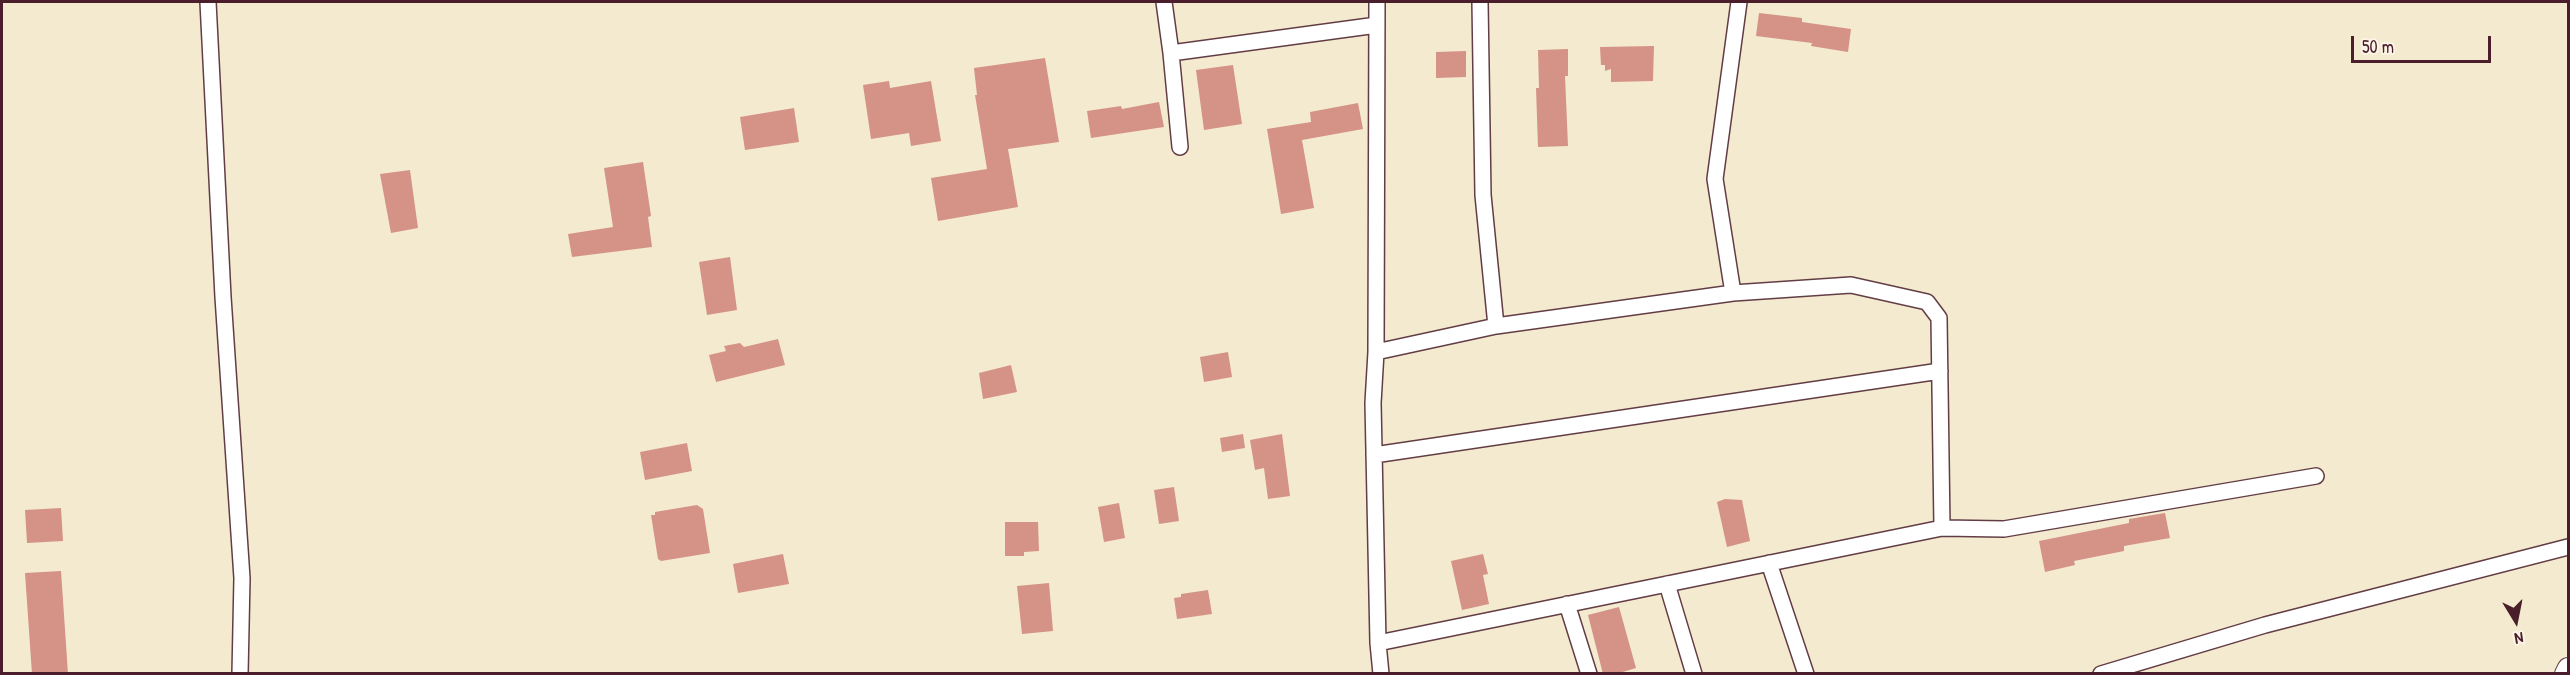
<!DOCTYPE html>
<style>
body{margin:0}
#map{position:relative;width:2570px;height:675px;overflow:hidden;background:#f3ead0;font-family:"Patrick Hand",sans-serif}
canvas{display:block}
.frame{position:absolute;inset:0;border:3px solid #4a1f2b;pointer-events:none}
.north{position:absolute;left:2486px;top:591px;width:60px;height:60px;-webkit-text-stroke:4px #fcf5e5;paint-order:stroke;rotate:170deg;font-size:16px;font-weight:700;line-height:24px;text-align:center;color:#4a1f2b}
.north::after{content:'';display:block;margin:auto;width:21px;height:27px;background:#4a1f2b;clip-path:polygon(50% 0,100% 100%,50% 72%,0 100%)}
.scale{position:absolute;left:2351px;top:36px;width:140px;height:27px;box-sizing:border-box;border:3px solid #4a1f2b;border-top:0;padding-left:8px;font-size:18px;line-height:21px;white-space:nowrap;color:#4a1f2b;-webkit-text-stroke:4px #fcf5e5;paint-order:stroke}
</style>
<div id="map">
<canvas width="2570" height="675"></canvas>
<div class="frame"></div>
<div class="north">N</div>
<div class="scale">50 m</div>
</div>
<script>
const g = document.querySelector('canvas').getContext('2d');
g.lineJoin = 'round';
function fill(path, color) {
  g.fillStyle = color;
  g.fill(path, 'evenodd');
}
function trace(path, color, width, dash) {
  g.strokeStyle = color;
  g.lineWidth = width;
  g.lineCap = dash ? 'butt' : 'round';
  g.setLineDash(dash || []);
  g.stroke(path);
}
fill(new Path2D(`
 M1759 13 1802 18V22L1851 29 1848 52 1811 46 1812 43 1756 36Z
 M1654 46 1653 81 1611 82V69L1605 71V65H1601L1600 47Z
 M1568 49V76H1565L1568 146 1538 147 1536 88H1539L1538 50Z
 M1466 51V77L1436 78V52Z
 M1045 58 1059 142 1008 149 1018 207 938 221 931 178 987 169 975 95H977L974 68Z
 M1233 65 1242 124 1204 130 1196 70Z
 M889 81 890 88 931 81 941 141 911 146 909 133 871 139 863 85Z
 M1159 102 1164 127 1091 138 1087 111 1121 106 1122 109Z
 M1358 103 1363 129 1302 140 1314 208 1281 214 1267 129 1311 122 1310 112Z
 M794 108 799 142 745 150 740 117Z
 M643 162 651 216 648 217 652 247 572 257 568 234 613 227 604 168Z
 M410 170 418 228 391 233 380 174Z
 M730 257 737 310 707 315 699 262Z
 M778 339 785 365 716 382 709 355 726 351 724 346 740 343 744 347Z
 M1228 352 1232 377 1204 382 1200 357Z
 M1011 365 1017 392 983 399 979 373Z
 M1243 434 1245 448 1222 452 1220 438Z
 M1282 434 1290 496 1268 499 1264 468 1255 470 1250 440Z
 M687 443 692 471 645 480 640 452Z
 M1174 487 1179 521 1159 524 1154 490Z
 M1725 499 1742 500 1750 541 1727 547 1717 502Z
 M1119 503 1125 538 1104 542 1098 507Z
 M697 505 703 509 710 553 661 561 658 559 651 515H655V512Z
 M61 508 63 541 27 543 25 510Z
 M2165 513 2170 538 2124 546V551L2074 561 2075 565 2045 572 2039 541 2129 523V519Z
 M1005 522H1038L1039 551 1024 552V556H1005Z
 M783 554 789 584 738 593 733 564Z
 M1483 554 1488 574 1483 575 1489 604 1462 610 1451 561Z
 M61 571 68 674H32L25 573Z
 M1049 583 1053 631 1022 634 1017 586Z
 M1208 590 1212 614 1177 619 1174 598 1181 597V594Z
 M1619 607 1636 668 1616 674H1603L1588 615Z`), '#d59286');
const minor = new Path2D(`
 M208 2 223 297 242 578 240 674
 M1164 2 1171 53 1377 25
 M1377 2 1376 352 1373 403 1378 643
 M1480 2 1483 195 1496 326
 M1171 53 1180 147
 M1733 293 1715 179 1739 2
 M1376 352 1496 326 1733 293 1851 285 1927 302 1939 318 1942 528
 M1374 455 1940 371
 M1769 563 1806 674
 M1667 584 1694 674
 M1567 604 1589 674
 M1381 674 1378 643 1942 528 2004 529 2316 476
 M2101 674 2265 625 2568 547`);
const tertiary = new Path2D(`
 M2565 674 2568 668`);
trace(minor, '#633d44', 18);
trace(tertiary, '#633d44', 22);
trace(minor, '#fff', 15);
trace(tertiary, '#fff', 20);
</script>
